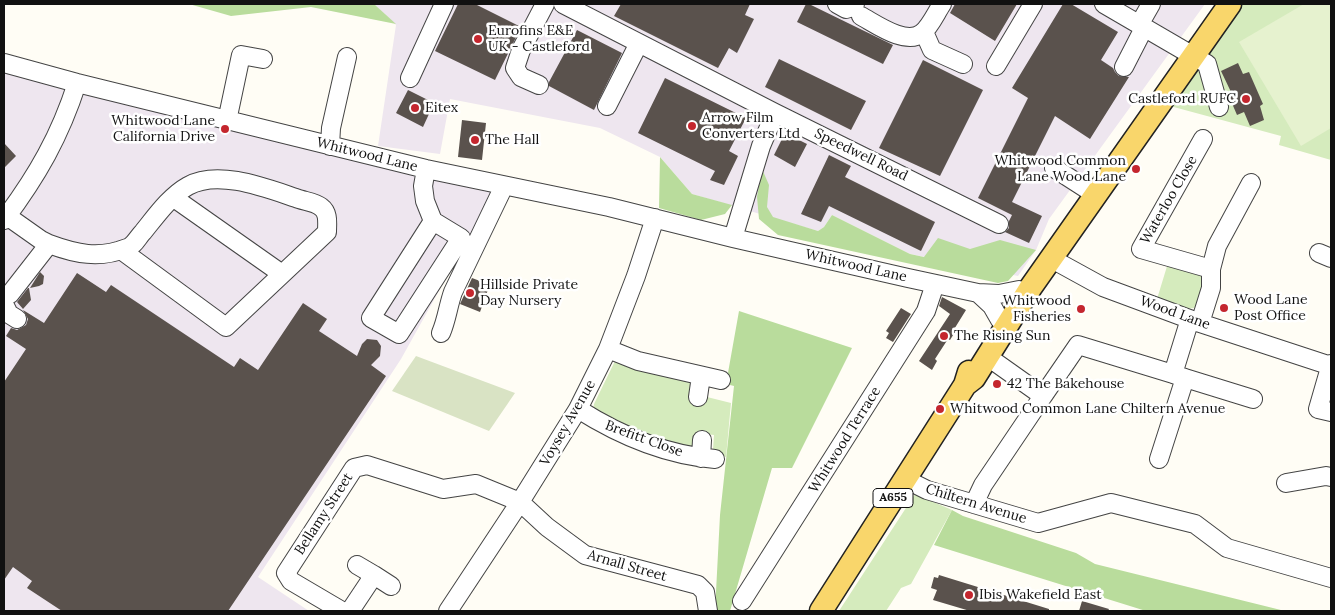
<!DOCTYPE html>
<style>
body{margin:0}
#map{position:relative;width:1335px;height:615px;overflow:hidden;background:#fffdf5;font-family:Lora,serif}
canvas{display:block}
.frame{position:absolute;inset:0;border:5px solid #111;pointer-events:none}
</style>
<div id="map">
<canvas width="1335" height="615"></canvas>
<div class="frame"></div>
</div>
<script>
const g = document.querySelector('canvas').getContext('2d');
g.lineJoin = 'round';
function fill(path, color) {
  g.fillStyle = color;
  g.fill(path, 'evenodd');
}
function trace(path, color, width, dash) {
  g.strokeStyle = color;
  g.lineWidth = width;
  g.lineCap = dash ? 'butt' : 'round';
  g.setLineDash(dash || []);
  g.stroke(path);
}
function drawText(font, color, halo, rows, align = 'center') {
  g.font = font + ' Lora,serif';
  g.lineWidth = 5;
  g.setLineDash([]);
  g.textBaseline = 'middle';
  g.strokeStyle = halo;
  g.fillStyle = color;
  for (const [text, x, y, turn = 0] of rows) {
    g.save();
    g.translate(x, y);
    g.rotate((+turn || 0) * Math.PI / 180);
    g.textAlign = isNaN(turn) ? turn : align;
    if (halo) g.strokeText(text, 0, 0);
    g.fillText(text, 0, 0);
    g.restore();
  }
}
fill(new Path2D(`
 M374 4H1205L1049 219 1036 250 1018 276 910 254 832 215 824 227 818 231 692 194 660 157 600 128 450 99 440 154 378 146 396 25Z
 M4 63 498 185 401 359 258 577 309 611H4Z`), '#eee6ef');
fill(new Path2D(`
 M1242 4H1331V160L1279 145 1281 136 1170 106Z
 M1168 263 1194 270 1203 276 1204 282 1198 304 1194 308 1183 309 1157 299Z
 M620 359 693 382 689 398 706 402 707 397 731 403 726 457 717 455 713 449 714 435 698 433 697 446 686 453 593 411 594 404 615 361Z
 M915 494 952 510 911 584 901 588 886 611H839Z`), '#d5ebbd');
fill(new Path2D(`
 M189 4H374L396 24 311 7 231 16Z
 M660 157 692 194 732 205 725 214 701 220 659 208Z
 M762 169 769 185 767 207 773 217 818 231 824 227 832 215 910 254 924 257 938 238 970 249 1000 240 1036 250 1008 281 998 283 778 235 759 219 757 197Z
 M739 311 852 348 792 468H772L730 611H715L720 515 734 386 726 384Z
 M952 510 963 516 1076 553 1095 564 1285 611H1146L934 545Z`), '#b9dc9c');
fill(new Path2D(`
 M416 356 515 393 489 431 392 391Z`), '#d9e3c4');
fill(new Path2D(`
 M1304 4H1331V128L1301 146 1239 42Z`), '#e6f2cf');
fill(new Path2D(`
 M458 4H475L521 27 495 80 435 51Z
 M621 4H750L745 15 754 19 737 53 729 48 718 68 614 16Z
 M806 4H809L893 45 883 64 797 22Z
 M955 4H1017L995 41 950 13Z
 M1063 4H1071L1118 32 1101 60 1113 68 1115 72 1119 76 1129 77 1090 139 1055 116 1012 202 1042 216 1029 243 1005 232 1009 228V221L1012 215 978 198 1028 98 1012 88Z
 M577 30 622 53 594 110 549 86V82Z
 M779 59 866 101 851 130 765 87Z
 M923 60 983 90 940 176 879 148Z
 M1238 63 1243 74 1249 72 1263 104 1260 106 1264 120 1250 126 1244 112 1237 115 1228 94 1231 92 1221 71Z
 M665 78 746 118 729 151 738 156 724 185 710 180 715 171 638 133Z
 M408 90 434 103 423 127 396 113Z
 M462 120 486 123 482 160 458 157Z
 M785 133 807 144 795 167 774 155Z
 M4 143 16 156 4 168Z
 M829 155 851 166 845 177 935 222 921 251 829 206 821 222 801 214Z
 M40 272 44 276 43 284 39 286 30 288Z
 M77 273 106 292 111 285 234 367 240 358 258 370 303 303 327 319 319 331 357 356 362 344 367 339 377 340 381 346 380 356 371 365 386 376 228 611H62L27 588 32 581 13 567 4 580V382L26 349 6 336 11 328 17 330 26 325 28 319 23 310 44 323Z
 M472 278 480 281 479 283 489 287 480 312 460 304Z
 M28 288H29L31 300 23 309 17 302Z
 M942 297 966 310 953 331 955 332 950 340 948 339 935 359 937 361 932 370 919 361 950 314 939 306Z
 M901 308 911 314 893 342 886 338 889 333 886 331Z
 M939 575 1049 609V611H970L933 600 937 590 931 588 934 577 938 578Z
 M1082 601 1109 609 1108 611H1079Z`), '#5a524d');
const minor = new Path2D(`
 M563 4 775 113 999 224
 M837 4 846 9 853 7 855 4
 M1104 4 1207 64 1219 107
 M861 16C876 24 906 46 922 33 930 27 936 13 942 4
 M1139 25 1151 4
 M924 32 932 50 963 64
 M4 63 77 83 426 169 609 207 733 238 908 278 978 293 999 294 1019 290
 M996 66 1033 4
 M1124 67 1144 28
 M410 78 444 4
 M539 85 521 77 515 68 521 50 545 4
 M607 106 639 43
 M227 121 241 55 263 59
 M1203 139 1141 249 1211 269
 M330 146 331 128 347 57
 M1054 168 1096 195
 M426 169 423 186 425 201 433 221 461 238 399 334 371 318 433 221
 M174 198 282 274
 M4 220C37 176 60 136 77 83
 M733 238 761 146 775 113
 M49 244C76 254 99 259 127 248 134 246 138 237 143 232 156 216 170 196 188 186 218 169 266 188 296 198 303 201 315 202 321 207 329 213 327 223 327 232L226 327 121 250
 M1319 253 1331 258
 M1052 259 1103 287 1200 323 1331 366
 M978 293 992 306 1000 320
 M4 297 10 294 49 244 41 240 7 216
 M4 304 9 314 17 319
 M1200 323 1211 288V269L1217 246 1251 183
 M441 333C447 319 448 306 453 292L504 186
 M608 349 638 361 721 380
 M1331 364 1318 409 1331 412
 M1185 378 1253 399
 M1043 396 1078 345 1173 374 1190 319
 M698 397 701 376
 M578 409C619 435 666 455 715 459
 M701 458 702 440
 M1159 459 1185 378 1173 374
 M905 479 927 490 1038 523 1111 503 1195 524 1227 548 1331 578
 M1286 483 1326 476 1331 477
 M520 502 547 527 585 555 698 585 705 592 708 611
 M974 504 983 485 1043 396 988 357
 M374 575 391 586
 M742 601 926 311 935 284
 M342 611 291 581 286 573 354 468 367 465 443 489 476 484 520 502
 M350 611 374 575 357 565
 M448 611 520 502 578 409 608 349 636 276 655 218`);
const major = new Path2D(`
 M965 385 974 378 1031 287 1230 4
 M821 611 965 385 969 372`);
trace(minor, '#444', 20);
trace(major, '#222', 25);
trace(minor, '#fff', 18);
trace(major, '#f9d66b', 22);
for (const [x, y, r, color] of [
 [478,39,5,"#c4262e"],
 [1246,99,5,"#c4262e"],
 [415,108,5,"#c4262e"],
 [692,126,5,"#c4262e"],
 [225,129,5,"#c4262e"],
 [475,140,5,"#c4262e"],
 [1136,169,5,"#c4262e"],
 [470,293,5,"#c4262e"],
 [1224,308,5,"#c4262e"],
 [1081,309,5,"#c4262e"],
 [944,336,5,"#c4262e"],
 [997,384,5,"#c4262e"],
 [940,409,5,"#c4262e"],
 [969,595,5,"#c4262e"]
]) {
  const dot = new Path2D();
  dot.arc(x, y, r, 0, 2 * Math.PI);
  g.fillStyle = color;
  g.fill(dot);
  trace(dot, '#fff', 2);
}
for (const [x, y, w] of [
 [893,498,40]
]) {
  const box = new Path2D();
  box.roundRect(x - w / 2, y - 9.5, w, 19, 4);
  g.fillStyle = '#fff';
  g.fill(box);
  trace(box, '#111', 1);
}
drawText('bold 12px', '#111', null, [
 ["A655",893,498]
]);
drawText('14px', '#111', '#fff', [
 ["Eurofins E&E",488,31],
 ["UK - Castleford",488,47],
 ["Castleford RUFC",1236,99,"right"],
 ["Eitex",425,108],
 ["Arrow Film",702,118],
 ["Converters Ltd",702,134],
 ["Whitwood Lane",215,121,"right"],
 ["California Drive",215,137,"right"],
 ["The Hall",485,140],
 ["Whitwood Common",1126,161,"right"],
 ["Lane Wood Lane",1126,177,"right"],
 ["Hillside Private",480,285],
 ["Day Nursery",480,301],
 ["Wood Lane",1234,300],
 ["Post Office",1234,316],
 ["Whitwood",1071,301,"right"],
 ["Fisheries",1071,317,"right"],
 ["The Rising Sun",954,336],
 ["42 The Bakehouse",1007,384],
 ["Whitwood Common Lane Chiltern Avenue",950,409],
 ["Ibis Wakefield East",979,595]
], 'left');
drawText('14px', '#111', '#fff', [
 ["Whitwood Lane",367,155,14],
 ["Speedwell Road",861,155,26],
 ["Waterloo Close",1169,200,-60],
 ["Whitwood Lane",856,266,13],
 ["Wood Lane",1175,313,20],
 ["Voysey Avenue",568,423,-60],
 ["Brefitt Close",644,439,20],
 ["Whitwood Terrace",845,440,-58],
 ["Chiltern Avenue",976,504,17],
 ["Bellamy Street",324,514,-57],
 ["Arnall Street",627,566,16]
]);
</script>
